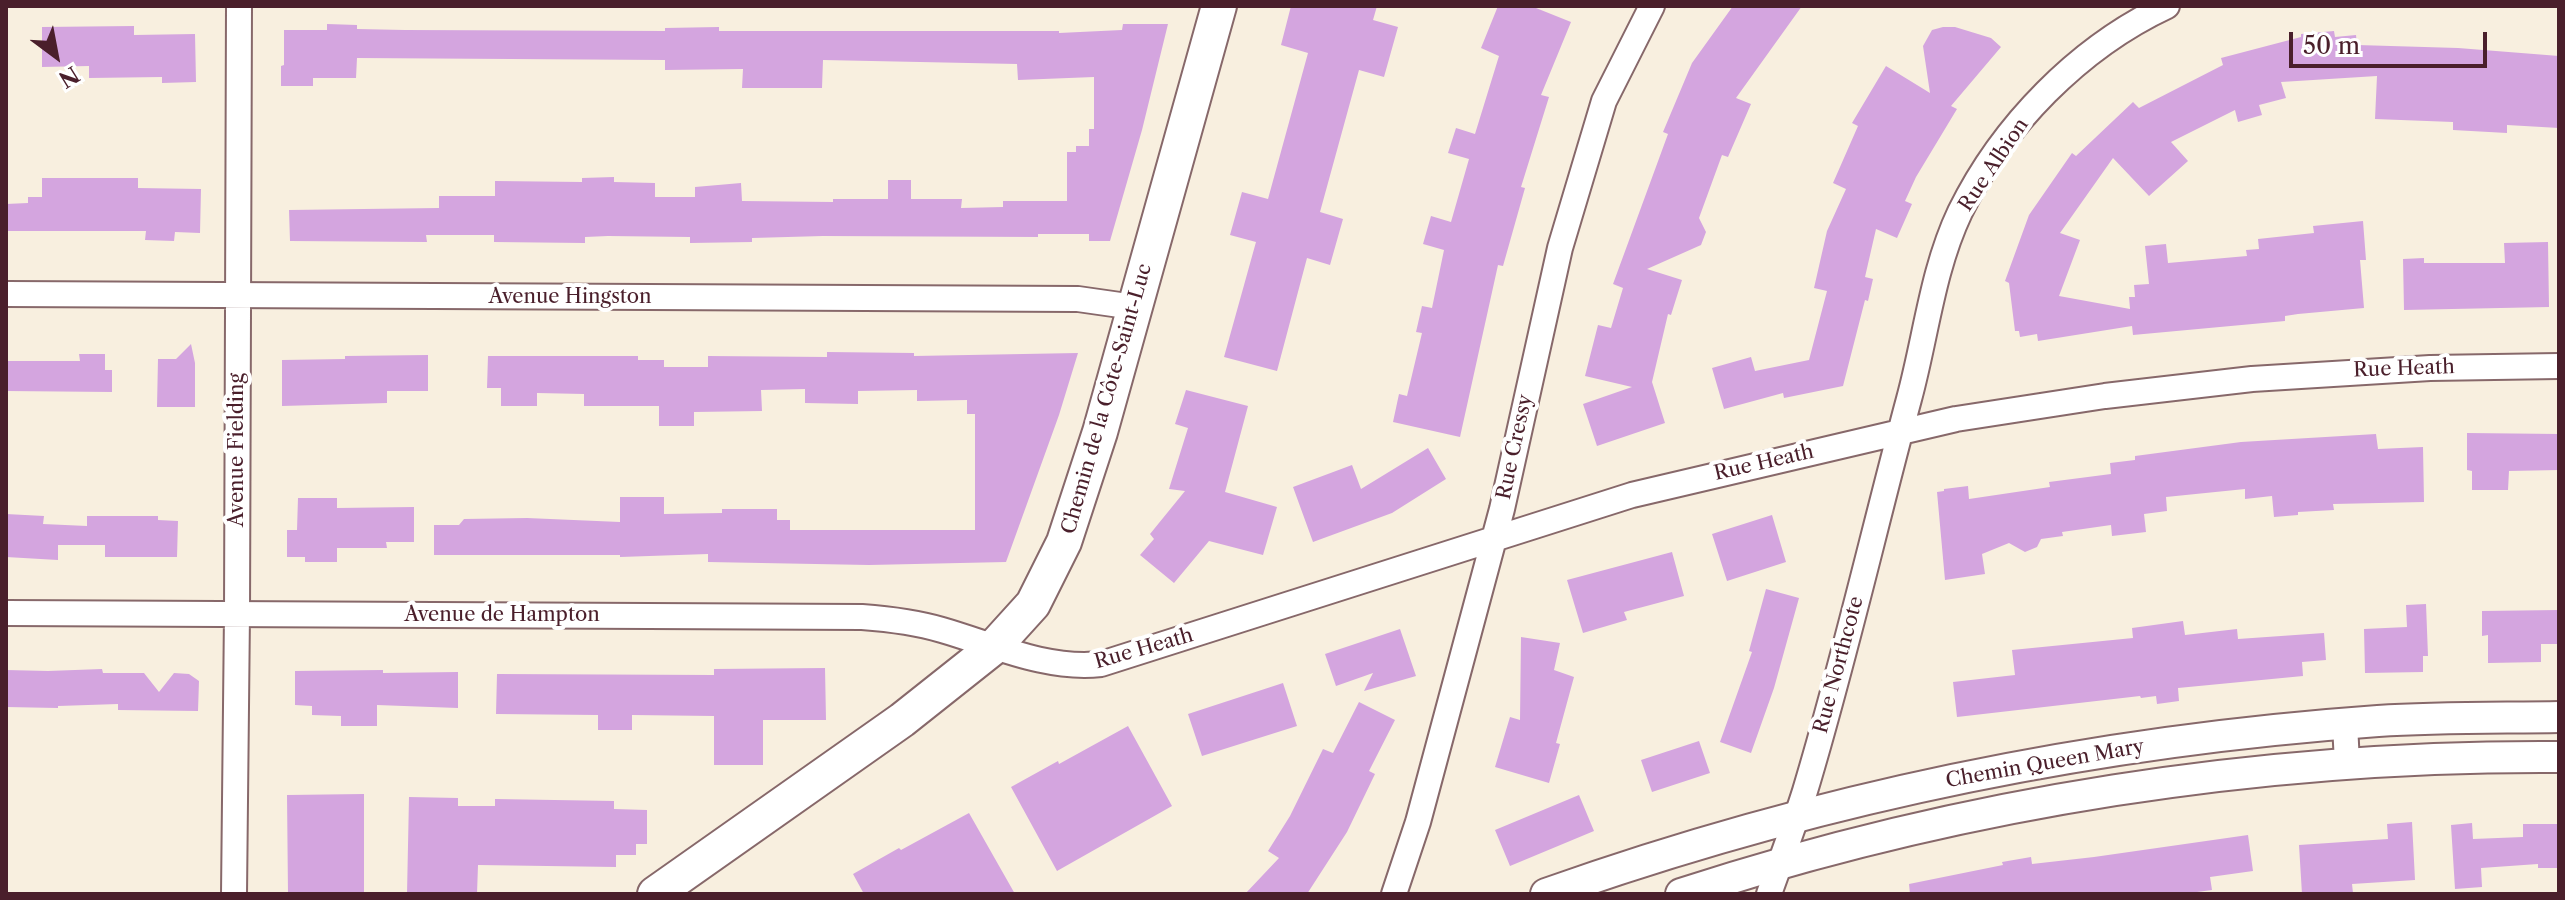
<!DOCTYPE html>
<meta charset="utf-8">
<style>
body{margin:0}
#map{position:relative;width:2565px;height:900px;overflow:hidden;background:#f8efdf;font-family:"Libre Caslon Text",serif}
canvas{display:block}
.frame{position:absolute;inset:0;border:8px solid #4a1f2b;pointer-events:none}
.north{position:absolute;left:16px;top:16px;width:80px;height:80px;-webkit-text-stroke:6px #fff;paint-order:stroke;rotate:148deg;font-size:22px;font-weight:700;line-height:32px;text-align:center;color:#4a1f2b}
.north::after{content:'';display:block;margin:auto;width:28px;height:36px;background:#4a1f2b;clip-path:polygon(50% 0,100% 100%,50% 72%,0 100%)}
.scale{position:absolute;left:2289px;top:32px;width:198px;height:36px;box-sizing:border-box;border:4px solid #4a1f2b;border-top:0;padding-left:10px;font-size:24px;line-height:28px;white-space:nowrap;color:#4a1f2b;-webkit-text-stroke:6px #fff;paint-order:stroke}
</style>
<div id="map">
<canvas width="2565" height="900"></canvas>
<div class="frame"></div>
<div class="north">N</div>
<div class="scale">50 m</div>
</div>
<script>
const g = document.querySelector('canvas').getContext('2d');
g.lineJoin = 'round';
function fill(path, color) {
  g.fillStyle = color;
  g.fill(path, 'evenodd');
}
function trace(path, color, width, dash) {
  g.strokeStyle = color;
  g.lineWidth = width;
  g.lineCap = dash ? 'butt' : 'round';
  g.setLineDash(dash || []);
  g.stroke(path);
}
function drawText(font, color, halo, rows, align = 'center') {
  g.font = font + ' "Libre Caslon Text",serif';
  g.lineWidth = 8;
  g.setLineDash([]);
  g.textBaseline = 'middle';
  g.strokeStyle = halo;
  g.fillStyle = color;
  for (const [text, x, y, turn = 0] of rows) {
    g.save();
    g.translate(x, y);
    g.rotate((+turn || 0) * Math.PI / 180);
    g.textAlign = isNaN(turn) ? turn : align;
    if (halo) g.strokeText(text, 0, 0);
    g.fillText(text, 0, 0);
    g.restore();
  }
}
fill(new Path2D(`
 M1291 6H1377L1373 20 1398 27 1384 77 1359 70 1320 212 1343 219 1330 265 1307 258 1277 371 1224 357 1256 242 1230 235 1242 192 1268 199 1308 53 1281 45Z
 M1498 6H1531L1571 22 1541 95 1549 97 1521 187 1525 188 1503 266 1498 265 1460 437 1393 422 1399 394 1407 396 1422 333 1416 332 1422 306 1432 308 1444 250 1423 244 1431 216 1451 222 1469 159 1448 153 1456 128 1475 134 1499 56 1481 48Z
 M1733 6H1802L1736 98 1751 104 1728 157 1722 155 1699 218 1706 232 1701 245 1647 269 1682 280 1671 315 1668 314 1652 382 1665 423 1597 446 1583 404 1632 387 1585 376 1598 325 1611 328 1623 288 1613 284 1668 134 1663 132 1692 63Z
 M327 24 357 25V29L405 30 665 31V28L719 27V31H1059V33L1122 30 1123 24H1168L1142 130 1110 241H1089V234H1038V237L823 236 752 238V242L690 243V237L608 236 585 237V243L494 242V235H426L427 242 290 241 289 210 439 208V196H495V181L582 182V178L614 177V182L655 183V197H695V187L741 183 742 201 833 202V199H888V180H911V199H962L961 208 1003 207V201H1067V152H1076V146H1089V129H1094V77L1018 80 1017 64 823 60 822 88H742L743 69 665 70V60L357 58 356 78H313V86H281V66L284 65V30H327Z
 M134 26V35L195 34 196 82 162 83V77L89 78V66L42 67V27Z
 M1943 27H1955L1991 38 2001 47 1951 106 1957 109 1916 177 1905 201 1912 204 1897 238 1876 229 1865 277 1873 279 1868 301 1865 300 1843 386 1784 398 1783 393 1724 409 1712 368 1751 357 1755 371 1809 360 1827 291 1814 288 1827 231 1846 189 1833 183 1858 126 1852 123 1886 66 1930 93 1923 46 1932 30Z
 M2334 31 2335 37 2356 35 2357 45 2458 48 2559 56V128L2507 125V133L2453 130V122L2375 119 2377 76 2281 82 2286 98 2259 105 2262 115 2238 122 2235 110 2171 142 2188 161 2149 196 2113 158 2060 233 2080 240 2059 296 2130 309 2129 297H2135L2134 285 2149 284 2145 246 2166 244 2168 263 2247 256 2246 250 2259 249 2258 239 2314 233 2313 226 2363 221 2366 260H2360L2364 308 2298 314 2285 316V321L2133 335 2132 326 2038 341 2037 334 2020 337 2019 331H2015L2009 283 2005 281 2029 215 2072 153 2076 156 2133 102 2139 108 2223 65 2221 58 2301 37V34Z
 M42 178H138V188L201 189 200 233 175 232 174 241 145 240 146 231H6V204L28 203V197H42Z
 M2548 242 2549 307 2404 310 2403 259 2424 258V263H2505L2504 243Z
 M191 344 195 363V407H157L158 359H176Z
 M827 352 914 353V356L1078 353 1059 415 1006 562 869 565 708 562V554L620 557V555H434V525H459L464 519 527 518 620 522V497H664V514L722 513V509H777V520H790V530H975V414H967V400L917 401V390L858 391V404L805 403V389L761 390 762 411 694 412V426H659V406H584V394L537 393V406H501V388H487L488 356H638V360H664V367H708V356L827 357Z
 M79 354H105V370H112V392L6 391V361H80Z
 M428 355V391H387V403L282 406V360L345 359V356Z
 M1186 390 1248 406 1225 492 1277 507 1263 555 1209 541 1174 583 1140 555 1154 539 1150 534 1185 491 1169 489 1188 428 1175 424Z
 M2467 433 2559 434V470L2509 471 2508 490H2472V471L2467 470Z
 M2376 434 2378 449 2423 447 2424 502 2333 504 2334 510 2298 512V515L2274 517 2272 496 2245 499V489L2166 497 2167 511 2144 514 2146 532 2112 536 2111 525 2062 532 2063 536 2041 539 2037 547 2025 552 2009 543 1982 554 1985 574 1945 580 1937 492 1944 491V489L1968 486 1969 499 2050 487 2049 482 2111 474 2110 463 2135 460V456L2241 442Z
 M1428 448 1446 479 1392 513 1313 542 1293 487 1352 465 1361 489Z
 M298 498H337V508L414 507V542H386L387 548H337V562H305V557H287V530H297Z
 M6 514 44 516 43 524 87 526V516H158V520L178 521 177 557H105V545H58V560L6 557Z
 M1772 515 1786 562 1727 581 1712 534Z
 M1672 552 1684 596 1624 612 1627 620 1583 633 1567 580Z
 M1766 589 1799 598 1774 688 1751 753 1720 742 1752 652 1749 651Z
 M2426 604 2428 656H2423V672L2365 673 2364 629 2407 627 2406 605Z
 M2559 610V644H2541V662L2488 663V635L2482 636V611Z
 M2183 621 2185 635 2237 629 2238 639 2324 633 2326 660 2302 662 2303 676 2178 688 2179 701 2157 704 2156 696 2141 698 2140 696 1957 717 1953 682 2015 675 2012 650 2133 638 2132 628Z
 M1400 629 1416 676 1364 691 1373 673 1336 686 1325 654Z
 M1521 637 1560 643 1554 670 1574 677 1556 743 1560 744 1549 783 1495 767 1510 717 1520 720Z
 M825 668 826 720H763V765H714V716L632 715V730H598V715L496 714 497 674 714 675V669Z
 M102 669 103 673H144L159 692 174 673 189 674 199 681 198 711 118 710V704L58 706V708L6 707V670L48 671Z
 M383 670V673L458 672V708L377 705V726H341V716L312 715V706L295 705V671Z
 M1283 683 1297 726 1202 756 1188 714Z
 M1359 702 1395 720 1369 771 1375 774 1347 832 1307 894H1245L1279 858 1268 851 1290 816 1323 749 1333 753Z
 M1128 726 1172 806 1057 871 1011 787 1058 761 1059 764Z
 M1699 741 1710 773 1652 792 1641 760Z
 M364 794V894H288L287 795Z
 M1579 795 1594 831 1510 866 1495 830Z
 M409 797 458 798V806H495V799L614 801V809L647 810V844H636V855H616V867L478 865 477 894H407Z
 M969 813 1015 894H864L853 874 899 848 901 850Z
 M2412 822 2415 880 2352 884 2353 893 2302 894 2299 845 2388 839 2387 824Z
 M2472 823 2473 839 2523 837V824H2559V868H2538V864L2481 868 2482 887 2455 889 2451 825Z
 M2248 835 2253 871 2210 877 2212 890 2182 894H1910L1909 884 2003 865 2002 862 2031 857 2032 864 2094 857Z`), '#d4a5df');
const minor = new Path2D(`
 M6 294 1078 299 1134 307
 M6 613 862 617C889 619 915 622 942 630 994 645 1046 670 1101 664L1632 495 1956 419 2105 396 2252 379 2430 368 2559 366
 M2345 724 2347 763
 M234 894 237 613 239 6
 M1394 894 1418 822 1502 509 1560 248 1604 101 1652 6
 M1769 894C1781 860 1794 826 1805 791 1844 662 1874 529 1909 399 1926 337 1932 271 1960 212 2002 126 2079 47 2167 6`);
const tertiary = new Path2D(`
 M1546 894C1814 799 2094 741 2378 721 2438 717 2499 718 2559 717
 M1681 894C1963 802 2262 755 2559 757`);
const secondary = new Path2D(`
 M655 894 902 720 994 647 1033 604 1064 542 1100 432 1219 6`);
trace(minor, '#87686a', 28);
trace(tertiary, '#87686a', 34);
trace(secondary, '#87686a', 38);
trace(minor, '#fff', 24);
trace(tertiary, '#fff', 30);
trace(secondary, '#fff', 34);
drawText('20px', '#4a1f2b', '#fff', [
 ["Rue Albion",1994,165,-56],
 ["Avenue Hingston",570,297],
 ["Rue Heath",2404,369,-2],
 ["Chemin de la Côte-Saint-Luc",1107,399,-74],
 ["Rue Cressy",1515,447,-78],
 ["Avenue Fielding",237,450,-90],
 ["Rue Heath",1764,463,-13],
 ["Avenue de Hampton",502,615],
 ["Rue Heath",1144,649,-16],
 ["Rue Northcote",1839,665,-75],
 ["Chemin Queen Mary",2045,764,-10]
]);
</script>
